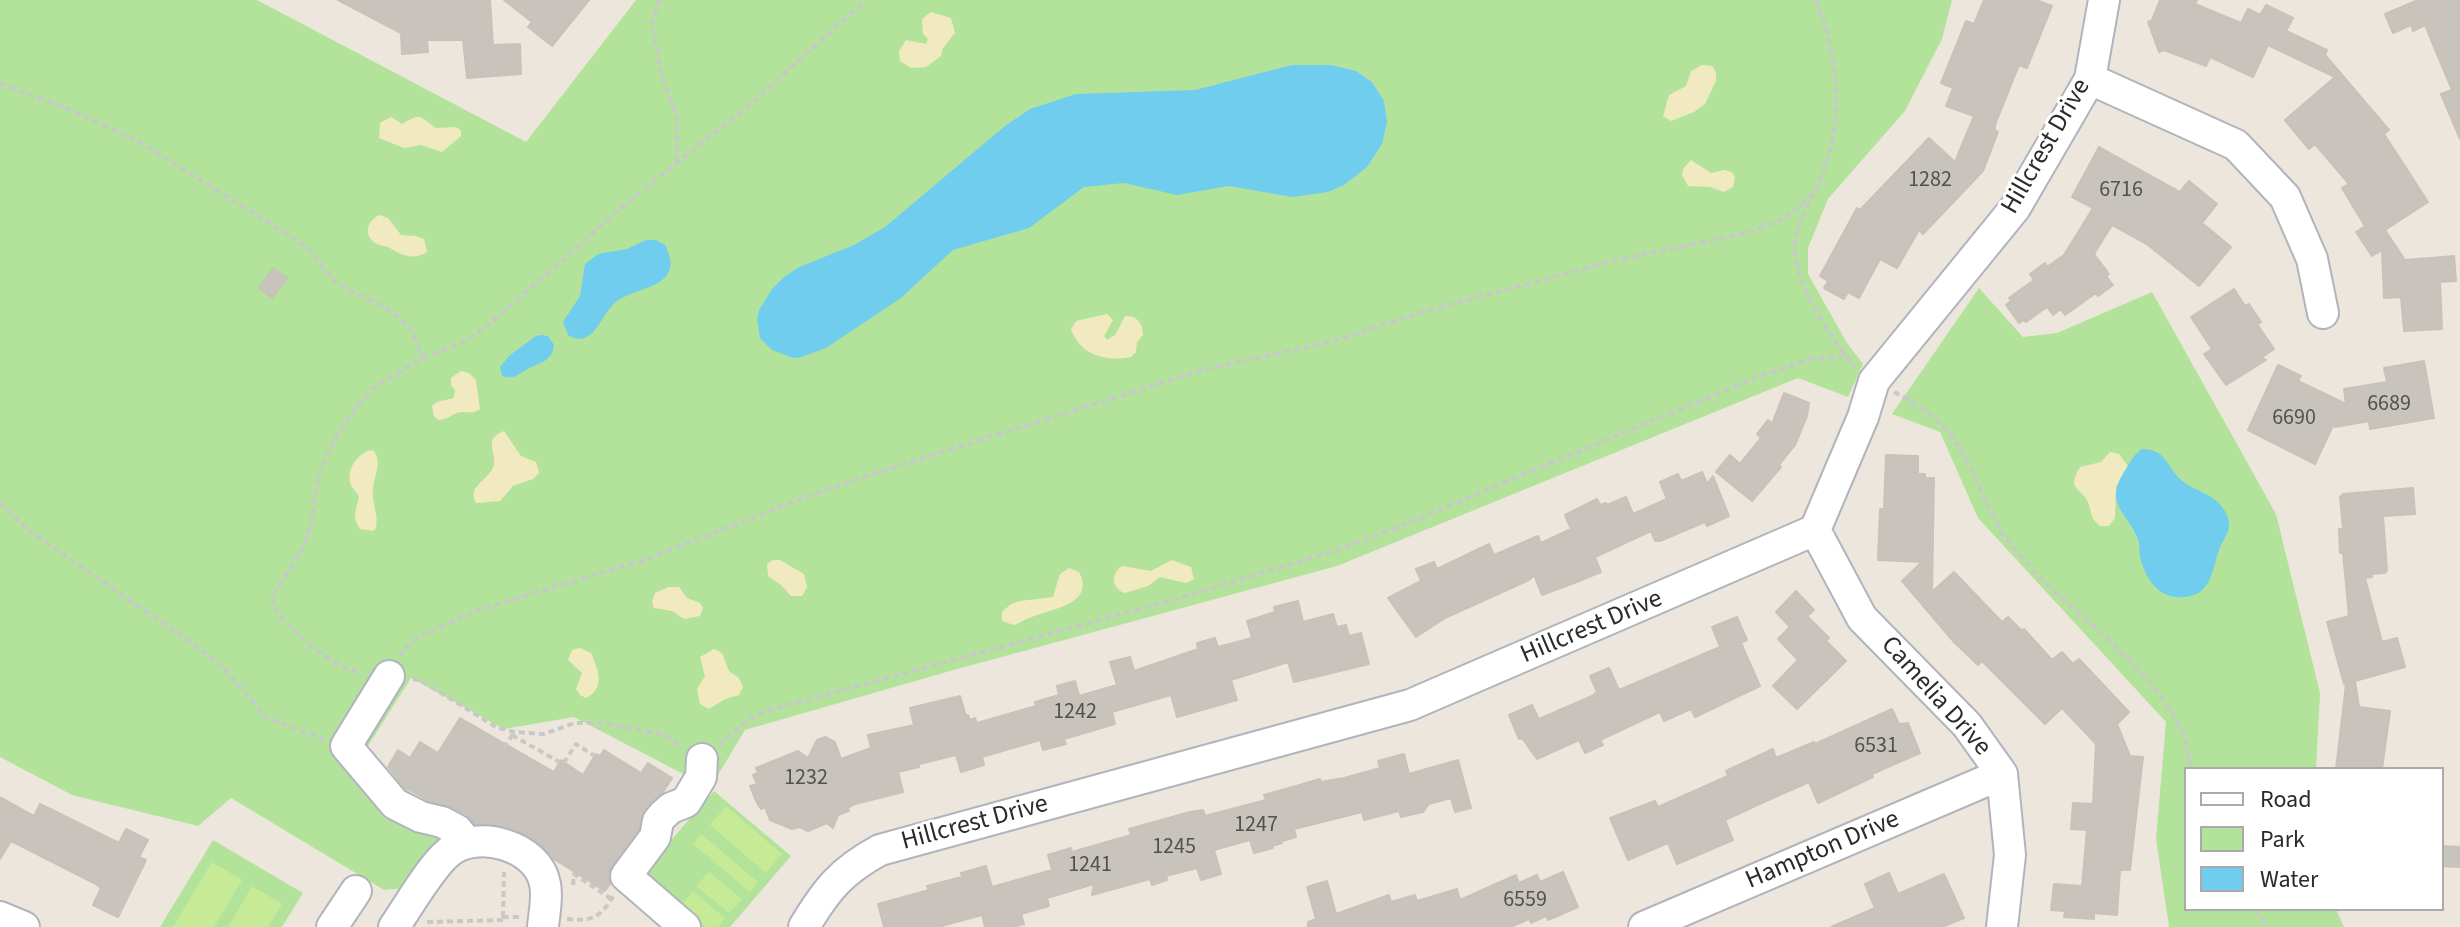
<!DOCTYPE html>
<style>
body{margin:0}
#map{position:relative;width:2460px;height:927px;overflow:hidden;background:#ede6dd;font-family:"Source Sans 3",sans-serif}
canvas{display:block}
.legend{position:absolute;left:2184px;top:767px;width:260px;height:144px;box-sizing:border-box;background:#fff;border:2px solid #aaa;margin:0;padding:10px 14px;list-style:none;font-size:24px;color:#2b2b2b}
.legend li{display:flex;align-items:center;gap:16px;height:40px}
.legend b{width:40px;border:2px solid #aaa}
</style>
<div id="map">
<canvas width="2460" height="927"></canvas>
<ul class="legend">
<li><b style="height:10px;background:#fff"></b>Road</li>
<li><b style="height:22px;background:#b3e39a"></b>Park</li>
<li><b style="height:22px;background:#71cdee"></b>Water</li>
</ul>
</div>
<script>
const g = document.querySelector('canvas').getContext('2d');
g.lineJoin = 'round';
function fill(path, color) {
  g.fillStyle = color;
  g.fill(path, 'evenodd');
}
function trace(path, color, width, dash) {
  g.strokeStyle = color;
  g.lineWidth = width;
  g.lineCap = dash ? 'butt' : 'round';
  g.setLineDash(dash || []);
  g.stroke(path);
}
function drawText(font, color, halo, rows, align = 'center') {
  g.font = font + ' "Source Sans 3",sans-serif';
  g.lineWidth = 6;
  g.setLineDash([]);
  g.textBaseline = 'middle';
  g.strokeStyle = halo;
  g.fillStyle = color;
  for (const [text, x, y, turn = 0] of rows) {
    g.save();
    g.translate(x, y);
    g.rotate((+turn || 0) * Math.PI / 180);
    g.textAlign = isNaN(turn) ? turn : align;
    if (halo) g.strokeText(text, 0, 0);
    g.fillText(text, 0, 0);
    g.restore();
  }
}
fill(new Path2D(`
 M0 0H257L526 142 636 0H1952L1942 39 1905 111 1828 199 1808 248V274L1847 343 1863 364 1848 397 1798 378 1337 566 950 671 745 730 710 788 574 717 504 729 411 678 366 749 451 833 405 888 384 890 231 798 198 826 72 795 0 757Z
 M1979 288 2023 337 2057 333 2152 292 2276 514 2320 693 2316 769H2186V909H2336L2344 927H2169L2156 839 2166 722 1978 518 1940 432 1892 414Z
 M714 791 791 856 730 927H697L639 877Z
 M213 840 303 893 282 927H160Z`), '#b3e39a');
fill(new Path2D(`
 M931 12 951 18 955 33 943 48 941 56 926 67 911 68 900 61 899 51 906 40 926 44 928 39 923 34 922 19Z
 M1702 65 1712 66 1716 72V81L1705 104 1694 112 1671 121 1663 116 1669 95 1686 86 1691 71Z
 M391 117 402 124C422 112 419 117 436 128L456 127 461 131V136L442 152 421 145 404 148 379 138 380 123Z
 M1691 160 1711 173 1724 170 1732 172 1735 177 1733 187 1724 192 1710 187 1688 186 1682 175 1683 169Z
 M380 215 388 218 401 235 416 236 424 239 427 252C413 261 402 255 390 248 386 246 381 246 377 244 362 236 367 220 380 215Z
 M1107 314 1113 320 1104 336 1107 340 1115 335 1125 316C1137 315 1143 324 1143 335L1137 342 1136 352 1131 357C1105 362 1080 355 1071 329L1076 321Z
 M461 371 469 373 476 380 480 409C472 414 470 412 462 412 454 412 448 420 438 420L434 416 432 406 437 402 454 398 455 390 451 385V378Z
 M504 431 521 456 536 462 539 473 533 479 513 486 500 501 476 503C466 485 491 480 494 464 496 451 483 439 504 431Z
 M373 450C383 461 374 475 373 489 371 503 379 514 376 528L373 531 360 529C351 516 357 509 359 496 356 492 353 489 351 485 345 470 359 451 373 450Z
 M2110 452 2119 454 2128 466 2116 487 2115 518 2109 526H2100C2090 518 2092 513 2088 502 2081 487 2066 490 2080 467L2101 462Z
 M773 560H780L804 574 807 587 802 596H791L781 585 768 576 767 564Z
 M1172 560 1191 567 1194 579 1186 583 1160 577 1148 586 1125 593C1112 589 1110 574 1122 566L1151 571Z
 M1069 568 1079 572C1096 604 1051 609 1032 617 1025 619 1020 623 1014 625L1002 621V612L1011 604 1020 601 1053 597 1060 574Z
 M669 587H679L687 598 700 603 703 608 700 616 684 619 672 611 654 608 652 602 655 593Z
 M580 648 591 653C598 669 606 688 586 698L580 695 576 689 582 673 568 660 572 650Z
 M714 649 722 653 729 671 739 678 743 687 739 695 725 699 709 709 700 704 697 689 705 676 700 657Z`), '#f1eac0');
fill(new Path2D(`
 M726 806 782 854 766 873 710 825Z
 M701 834 758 882 750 892 693 844Z
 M212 862 242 880 214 927H173Z
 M709 872 742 899 729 913 696 886Z
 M252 886 282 904 268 927H228Z
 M693 891 725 918 718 927H706L680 906Z`), '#c6ea96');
fill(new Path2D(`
 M1292 65H1331L1356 71 1372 82 1384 101 1387 122 1382 144 1367 167 1344 185 1328 192 1292 197 1229 186 1177 195 1124 183 1084 187 1029 228 953 250 901 298 826 348 802 357 793 358 772 350 760 338 757 319 759 310 772 289 784 277 799 267 854 245 885 227 1005 126 1030 109 1076 94 1195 90Z
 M646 240H656L665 245C687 287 639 286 617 301 601 312 594 351 568 335L563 322 580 296 585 264 598 254 627 249Z
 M541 335 548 336 554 345C552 363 539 362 526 370 517 375 513 380 502 376L500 367 510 355 536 336Z
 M2142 449C2164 449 2166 463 2178 477 2191 491 2212 492 2223 508 2237 529 2223 536 2218 553 2213 570 2210 592 2190 596 2161 603 2145 580 2140 556 2139 550 2140 543 2137 537 2126 511 2104 504 2124 472 2129 464 2134 454 2142 449Z`), '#71cdee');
const building = new Path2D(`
 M338 0H490L493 45 520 44 521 74 467 78 463 40H427L428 52 402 54 401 33Z
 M504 0H589L552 46 528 27 532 22Z
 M1984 0H2036L2052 6 2027 68 2019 65 1995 125V130L1998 132 1983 171 1923 234 1919 230 1897 268 1880 259 1859 298 1848 292 1844 299 1824 288 1828 281 1820 276 1857 208 1860 210 1929 138 1955 162 1974 116 1946 106 1953 88 1941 83 1966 21 1974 24Z
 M2160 0H2197L2195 4 2241 23 2248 9 2260 15 2266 5 2293 18 2286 31 2327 50 2325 55 2389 130 2384 134 2428 202 2385 230 2405 260 2454 256 2456 281 2440 282 2442 329 2404 331 2401 297 2384 298 2382 250 2372 256 2356 232 2365 226 2342 188 2349 184 2315 144 2309 149 2285 120 2335 77 2268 45 2253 77 2210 57 2206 66 2164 50 2159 52 2148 22 2152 20Z
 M2418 0H2460V139L2441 94 2452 90 2425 25 2413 31 2411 25 2393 33 2385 14Z
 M2099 147 2180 192 2189 181 2217 204 2202 223 2231 247 2199 286 2148 245 2112 225 2094 254 2109 274 2106 276 2113 285 2098 296 2096 293 2065 315 2061 309 2053 315 2047 307 2026 322 2024 320 2019 323 2006 305 2011 301 2009 298 2034 280 2030 274 2045 263 2047 267 2064 255 2093 208 2072 197Z
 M273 268 287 278 272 298 259 288Z
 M2234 289 2245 306 2249 304 2261 322 2257 324 2274 349 2261 358 2266 360 2226 385 2204 354 2212 349 2191 317Z
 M2424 361 2434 418 2370 429 2369 421 2335 427V421L2315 464 2248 430 2278 365 2301 376 2298 381 2346 404 2344 389 2387 382 2384 368Z
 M1784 393 1809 403 1807 416 1795 445 1779 465 1781 467 1752 501 1716 472 1730 455 1740 464 1761 438 1757 434 1768 420 1772 424Z
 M1886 455 1918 456V474H1925V478H1934L1932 592 1954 572 2002 622 2008 617 2022 631 2024 629 2052 660 2062 652 2073 664 2079 659 2129 712 2117 724 2130 756 2143 757 2130 870H2120L2117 915 2094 913V919L2064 917 2065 911 2051 910 2054 884 2082 886 2087 830 2071 829 2073 803 2093 804 2096 744 2062 708 2045 724 1982 661 1978 665 1954 642 1902 581 1922 562 1878 560 1880 509H1884Z
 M1702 472 1707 484 1713 476 1729 516 1707 526 1705 522 1660 541H1655L1651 531 1595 557 1601 572 1579 581 1542 595 1534 575 1529 580 1445 618 1416 637 1388 598 1421 581 1416 569 1434 562 1437 569 1489 544 1494 555 1538 536 1541 543 1571 529 1565 515 1597 499 1600 505 1606 503 1607 505 1626 497 1633 514 1667 499 1660 482 1678 474 1681 481Z
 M2413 488 2415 514 2383 516 2387 570 2385 573 2371 574 2372 577 2365 578 2382 642 2397 638 2405 667 2355 681 2359 707 2390 711 2382 769H2336L2346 684H2344L2327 622 2349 616 2343 553H2340L2339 529H2343L2340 497 2343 494Z
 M1796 591 1814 610 1807 616 1829 638 1826 641 1846 661 1797 709 1773 686 1798 660 1778 639 1790 627 1776 612Z
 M1298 601 1303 622 1333 614 1337 627 1346 625 1349 636 1361 633 1369 664 1294 682 1288 662 1231 680 1237 700 1177 717 1171 695 1112 712 1115 724 1064 739 1066 744 1043 750 1040 740 982 757 984 765 961 772 956 755 919 764V767L898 772 903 792 855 804 848 808 849 811 838 815 833 828 827 823 808 831 799 827 792 829 770 820 765 807 761 809 757 803 750 786 757 784 753 775 758 773 756 768 798 751 808 758 817 740 826 737 835 742 841 759 871 748 868 735 914 725 910 708 960 696 966 716 968 715 970 720 975 718 977 723 1036 706 1035 702 1059 695 1057 686 1075 681 1079 696 1117 685 1110 662 1130 657 1134 671 1198 649 1197 643 1215 638 1218 647 1252 638 1247 621 1275 612 1274 607Z
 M1737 617 1747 640 1741 643 1760 686 1695 717 1691 709 1664 721 1660 712 1600 740 1603 745 1585 753 1579 740 1537 759 1522 738 1519 739 1509 715 1532 705 1539 719 1592 696 1597 692 1590 676 1609 668 1619 690 1720 647 1712 627Z
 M1892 709 1899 724 1908 723 1920 753 1872 774 1873 777 1818 803 1809 782 1764 802 1725 820 1733 840 1677 864 1668 843 1628 860 1610 818 1655 801 1658 807 1728 776 1726 771 1773 749 1776 758 1814 742 1815 744Z
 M460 718 554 772 561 760 583 775 596 754 600 756 604 750 641 773 648 763 672 778 663 792 644 810 638 830 611 866 608 874 610 884 605 891 554 859 542 845 529 836 508 827 475 824 466 814 450 806 427 800 404 787 388 767 398 750 410 758 420 742 438 753Z
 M1404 754 1409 774 1458 760 1471 808 1455 812 1451 798 1429 804 1423 812 1401 817 1399 811 1364 820 1362 812 1294 829 1296 837 1282 841V843L1272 846 1273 848 1254 853 1250 840 1214 850 1221 874 1201 880 1197 868 1166 876 1167 880 1152 885 1150 879 1092 895 1094 884 1047 898 1049 906 1021 914 1024 924 1013 927H985L982 915 938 927H884L878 904 929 890 927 886 962 877 961 873 986 866 992 887 1052 870 1048 855 1071 848 1072 852 1131 835 1129 829 1190 812 1203 810 1205 816 1266 800 1264 795 1296 786 1320 779 1321 782 1344 778 1380 768 1378 761Z
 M0 797 34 816 40 804 119 843 126 829 148 840 139 857 146 860 118 917 93 905 101 888 96 884 11 841 0 859Z
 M2442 846 2460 847V867L2442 866Z
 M1563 872 1578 907 1548 920 1546 916 1531 923 1529 919 1511 927H1308V922L1316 919 1307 887 1327 881 1336 914 1389 895 1391 902 1415 895 1417 901 1457 889 1460 900 1516 875 1519 883 1537 875 1540 882Z
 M1889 873 1898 894 1944 874 1964 918 1942 927H1831L1875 908 1865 884Z`);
fill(building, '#c8c3bd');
trace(building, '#c8c2b7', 2);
const minor = new Path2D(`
 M2090 79 2236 145 2285 197 2312 259 2323 313
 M1815 530 1862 618 1967 725 2002 774 2010 855 2002 927
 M389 676 346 746 395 804 421 817 442 822 457 830 467 842
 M0 917 24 927
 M332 927 356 891
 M394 927C408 907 431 866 449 852 476 829 538 845 545 884 548 897 544 914 543 927
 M685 927 626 876 655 837 658 821 663 815 671 808 686 802 701 777 702 759
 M804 927C826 890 841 871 880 850L1410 705 1815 530 1863 417 1874 381 2015 208 2090 79 2104 0
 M1644 927 2002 774`);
trace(minor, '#b1b4be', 34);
trace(new Path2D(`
 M659 0 652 24 661 74 677 117V161
 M1816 0C1839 58 1845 121 1820 180 1811 201 1792 230 1795 255 1802 297 1830 335 1855 368
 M0 84 64 107 134 139 292 237 308 249 336 283 380 305 400 318 413 333 423 358 377 385 363 398 337 434 318 477 311 524 303 548 272 597C276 625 334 667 360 673
 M423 358 461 343 487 326 640 192 746 108 866 0
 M1894 392C1914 402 1934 415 1948 432 1977 467 1985 514 2014 549 2063 609 2140 653 2177 722 2185 737 2188 753 2191 769
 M0 503 27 529 200 649 229 674 266 717 325 740
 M399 656 409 644 421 636 475 611 644 560 801 499 863 477 1202 370 1334 341 1422 312 1617 260 1747 233 1784 218 1815 193
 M413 679 420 680 496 727 514 732 544 734 575 723H602L666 735 682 747
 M512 735 563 764 576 744 595 756
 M719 745 748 720 769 710 1163 603 1334 551 1398 527 1762 375 1812 359 1846 356
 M504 748 513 734
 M573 885 574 874 610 898
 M2256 909 2267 927
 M503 917 504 872
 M567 919C592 922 601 917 614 895
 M427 922 504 920 503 917H519`), '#c8c8c8', 4, [6, 4]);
trace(minor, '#fff', 30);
drawText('22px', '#525150', null, [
 ["1282",1930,181],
 ["6716",2121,191],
 ["6689",2389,405],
 ["6690",2294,419],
 ["1242",1075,713],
 ["6531",1876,747],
 ["1232",806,779],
 ["1247",1256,826],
 ["1245",1174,848],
 ["1241",1090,866],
 ["6559",1525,901]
]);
drawText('26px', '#2b2b2b', '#fff', [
 ["Hillcrest Drive",2047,147,-60],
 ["Hillcrest Drive",1592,628,-23],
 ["Camelia Drive",1935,697,48],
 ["Hillcrest Drive",975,824,-15],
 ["Hampton Drive",1823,851,-23]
]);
</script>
